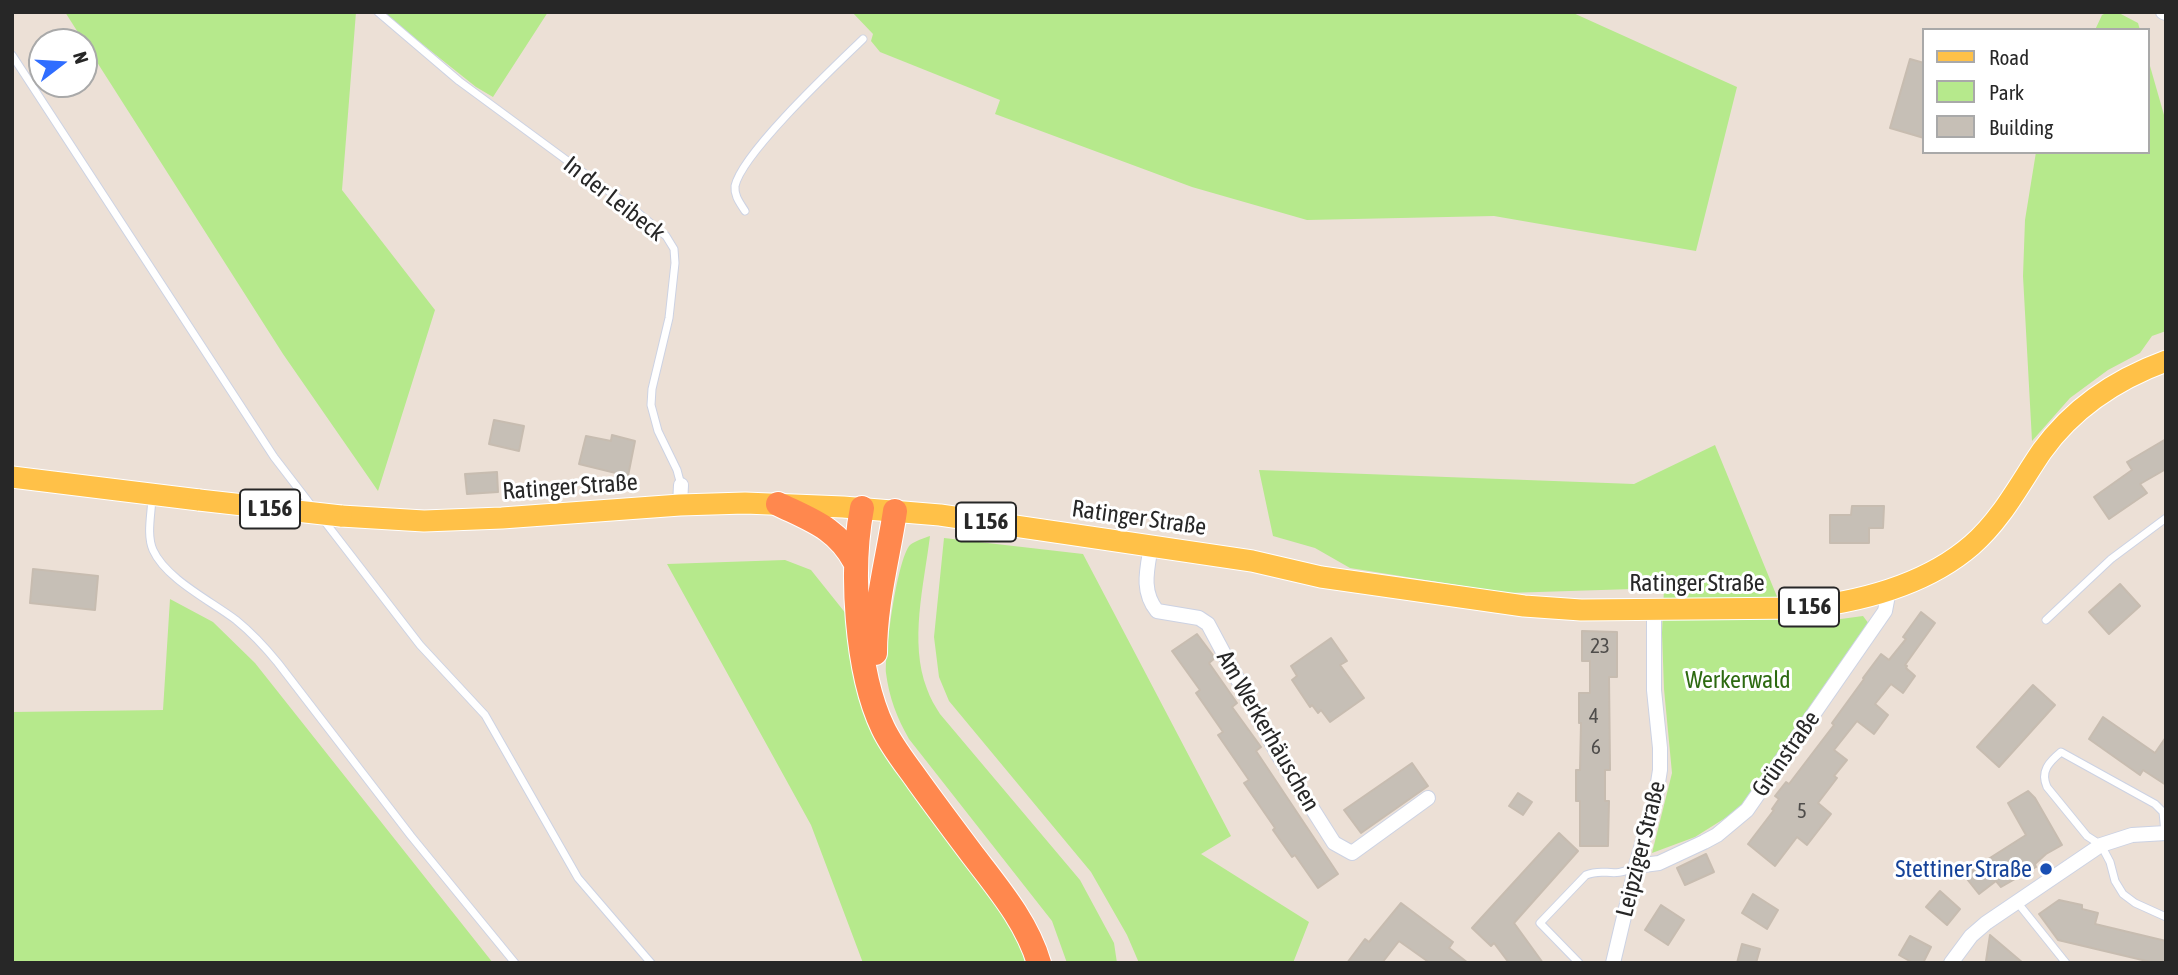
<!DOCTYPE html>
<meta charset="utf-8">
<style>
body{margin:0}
#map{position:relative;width:2178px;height:975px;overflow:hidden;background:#ece0d6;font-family:"Asap Condensed",sans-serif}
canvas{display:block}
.frame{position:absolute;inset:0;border:14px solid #272727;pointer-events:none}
.legend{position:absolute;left:1922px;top:28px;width:228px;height:126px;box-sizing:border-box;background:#fff;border:2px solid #a9a9a9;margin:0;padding:9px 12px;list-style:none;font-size:21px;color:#272727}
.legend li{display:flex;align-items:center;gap:14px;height:35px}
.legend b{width:35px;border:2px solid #a9a9a9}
.north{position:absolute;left:28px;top:28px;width:70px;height:70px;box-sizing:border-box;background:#fff;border:2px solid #a9a9a9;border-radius:50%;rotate:73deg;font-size:19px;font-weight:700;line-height:28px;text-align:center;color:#272727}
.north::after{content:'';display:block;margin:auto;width:24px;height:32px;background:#306dff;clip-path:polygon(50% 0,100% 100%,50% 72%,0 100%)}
</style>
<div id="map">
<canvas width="2178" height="975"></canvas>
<div class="frame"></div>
<ul class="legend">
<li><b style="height:9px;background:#ffc148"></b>Road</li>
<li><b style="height:19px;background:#b6e98c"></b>Park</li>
<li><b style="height:19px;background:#c6bfb6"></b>Building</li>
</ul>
<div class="north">N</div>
</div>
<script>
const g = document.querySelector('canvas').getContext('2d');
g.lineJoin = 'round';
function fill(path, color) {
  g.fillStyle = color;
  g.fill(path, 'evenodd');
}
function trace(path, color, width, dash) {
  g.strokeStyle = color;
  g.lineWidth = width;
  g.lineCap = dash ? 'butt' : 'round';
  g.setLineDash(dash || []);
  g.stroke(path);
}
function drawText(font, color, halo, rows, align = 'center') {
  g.font = font + ' "Asap Condensed",sans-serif';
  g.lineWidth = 6;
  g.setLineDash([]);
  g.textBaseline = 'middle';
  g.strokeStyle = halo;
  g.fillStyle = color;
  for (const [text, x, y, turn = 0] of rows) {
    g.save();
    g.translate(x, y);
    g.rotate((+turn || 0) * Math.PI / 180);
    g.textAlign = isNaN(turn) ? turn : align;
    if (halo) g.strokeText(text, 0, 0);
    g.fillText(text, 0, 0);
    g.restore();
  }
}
fill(new Path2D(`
 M65 12H356L342 190 435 310 378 491 283 354Z
 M382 12H548L493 97 476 87Z
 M852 12H1571L1737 87 1696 251 1494 216 1307 220 1192 187 995 114 1000 100 880 52 871 41 873 34Z
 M2108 12H2117L2138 23 2140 30H2095L2102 15Z
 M2148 59 2166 122V331L2152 336 2140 353 2108 370 2070 398 2032 441 2023 276 2025 220 2036 152H2148Z
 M1715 445 1789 626 1863 616 1869 624 1738 810 1695 837 1652 853 1672 773 1664 689 1662 633 1664 588 1507 593 1350 568 1315 548 1273 536 1259 470 1634 484Z
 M930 536C924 585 909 642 927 689 930 698 935 706 940 714L1080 880 1114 943 1117 963H1067L1052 921 909 739C897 718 889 697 886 673 885 652 897 559 910 545 915 541 924 538 930 536Z
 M944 538 1083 554 1231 836 1201 854 1309 922 1293 963H1139L1127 935 1091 872 949 701 939 677 934 637Z
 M785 560 811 570 847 615 858 691 1008 918 1028 963H863L811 825 667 564Z
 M170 599 213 622 255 663 493 963H12V712L163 710Z`), '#b6e98c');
const building = new Path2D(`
 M1910 59 1924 63V138L1890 128Z
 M494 420 524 426 519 451 489 444Z
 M612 435 635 441 628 476 579 464 586 436 611 441Z
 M2166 439V469L2140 484 2147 493 2109 519 2094 497 2132 470 2127 462Z
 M497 472 498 492 467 494 465 474Z
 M1852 506H1884L1883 528H1869V543H1830V515H1851Z
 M33 569 98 576 95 610 30 603Z
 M2120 584 2140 606 2109 634 2089 612Z
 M1921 612 1935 623 1905 665 1907 666 1906 668 1915 676 1903 693 1891 684 1875 704 1888 715 1874 734 1857 721 1834 750 1847 760 1834 776 1837 778 1818 803 1831 814 1807 845 1797 837 1775 866 1748 844 1774 810 1772 809 1779 799 1775 796 1786 782 1789 784 1834 725 1832 723 1864 679 1863 678 1881 654 1889 660 1906 639 1903 637Z
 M1582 631 1617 632V677H1609L1610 770H1605V801H1609L1608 846H1580V801H1576V770H1580L1581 723H1579V693H1590V661H1582Z
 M1197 634 1215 658 1209 663 1237 703 1232 707 1261 747 1256 751 1338 874 1318 888 1295 855 1292 857 1273 830 1275 828 1244 783 1249 780 1218 735 1223 732 1196 693 1200 690 1172 651Z
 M1331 638 1347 661 1340 665 1364 698 1330 722 1321 710 1318 713 1312 705 1310 707 1292 680 1297 676 1291 666Z
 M2033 685 2055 705 1999 767 1977 747Z
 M2103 717 2155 753 2166 737V785L2143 770 2140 775 2089 739Z
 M1412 763 1428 786 1361 833 1344 810Z
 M2028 791 2035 798 2062 845 2046 854 2035 864 2036 867 2001 887 1996 881 1979 894 1963 874 1980 861 1982 863 2026 835 2008 803Z
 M1518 793 1532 802 1523 815 1509 806Z
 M1559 833 1578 851 1514 923 1543 963H1509L1494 943 1491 946 1472 928Z
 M1706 854 1714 872 1685 885 1677 868Z
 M1940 891 1960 909 1947 925 1926 907Z
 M1753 894 1778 910 1767 929 1742 913Z
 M2059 900 2082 905V909L2098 913 2095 924 2166 941V963H2155L2058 940 2039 914Z
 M1401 903 1453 942 1449 948 1468 963H1430L1399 941 1382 963H1347L1365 939 1369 942Z
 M1661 905 1684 920 1668 945 1645 930Z
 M1990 935 2023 963 1986 961Z
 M1910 936 1931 947 1923 963H1913L1899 955Z
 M1742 944 1760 949 1756 963H1737Z`);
fill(building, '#c6bfb6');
trace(building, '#c7bcb0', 2);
const lane = new Path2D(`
 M378 12 459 81 637 212 666 236 674 249 675 263 669 318 652 389 651 405 658 431 677 470 681 485
 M12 55 274 457 314 509
 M745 211C740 203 734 196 735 186 742 153 835 66 863 39
 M152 495C152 512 146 534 153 550 166 579 211 601 236 620 252 633 265 647 278 663L411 836 515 963
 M322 518 420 645 485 715 578 878 651 963
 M2046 620 2111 559 2166 518
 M2165 833 2163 812 2155 804 2061 752C2049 762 2040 771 2047 787L2087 836 2101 845 2110 862 2115 881 2123 894 2135 903 2166 917
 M2017 902 2066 963
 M1579 963 1540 923 1586 875C1605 867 1612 879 1635 867`);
const street = new Path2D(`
 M2163 12 2166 13
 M680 505 681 485
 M1151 546C1147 570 1141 591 1157 611L1199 618 1208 624 1277 753 1334 843 1352 853 1428 798
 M1636 866 1659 863 1704 842 1717 835 1747 810 1885 611 1889 590
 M1613 963 1636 866 1656 795 1660 770V748L1654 690V610
 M1951 963 1971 936 1986 923 2101 845 2132 835 2166 833`);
const primary = new Path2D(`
 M12 477 199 500
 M341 516 424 521 502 518 680 505 745 503 843 507 940 515 1110 540 1252 561 1321 577 1524 606 1581 610 1804 608C1863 601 1926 585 1972 545 2002 519 2020 483 2042 451 2073 408 2117 379 2166 361`);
const highway = new Path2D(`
 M778 504C811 520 837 528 855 562
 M862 508C850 569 856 672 883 728 892 747 906 764 918 781 936 806 954 830 972 854 998 888 1027 922 1039 963
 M875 653C875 604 888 558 895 511`);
trace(lane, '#ccd2e3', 9);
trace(street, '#ccd2e3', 16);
trace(primary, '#fff', 23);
trace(highway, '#fff', 26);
trace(lane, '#fff', 7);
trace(street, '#fff', 14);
trace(primary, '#ffc148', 21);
trace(highway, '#ff884e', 24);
const primaryBridge = new Path2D(`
 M199 500 341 516`);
trace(primaryBridge, '#fff', 23, []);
trace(primaryBridge, '#ffc148', 21);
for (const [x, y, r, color] of [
 [2046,869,7,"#1a4fb4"]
]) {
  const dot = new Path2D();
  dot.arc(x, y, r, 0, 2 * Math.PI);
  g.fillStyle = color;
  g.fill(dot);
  trace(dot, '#fff', 2.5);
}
drawText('21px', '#4f4d4b', null, [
 ["23",1600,646],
 ["4",1594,716],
 ["6",1596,747],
 ["5",1802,811]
]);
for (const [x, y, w] of [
 [270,509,60],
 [986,522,60],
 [1809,607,60]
]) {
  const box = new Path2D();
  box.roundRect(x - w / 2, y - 19.5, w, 39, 5);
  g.fillStyle = '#fff';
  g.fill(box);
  trace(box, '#272727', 2);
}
drawText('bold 23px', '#272727', null, [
 ["L 156",270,509],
 ["L 156",986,522],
 ["L 156",1809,607]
]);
drawText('24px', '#272727', '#fff', [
 ["In der Leibeck",614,199,38],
 ["Ratinger Straße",570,487,-4],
 ["Ratinger Straße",1139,518,8],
 ["Ratinger Straße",1697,583],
 ["Am Werkerhäuschen",1268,731,60],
 ["Grünstraße",1786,754,-55],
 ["Leipziger Straße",1641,849,-76]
]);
drawText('24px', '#2d6a11', '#fff', [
 ["Werkerwald",1738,680]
]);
drawText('24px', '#164399', '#fff', [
 ["Stettiner Straße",2032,869]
], 'right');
</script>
